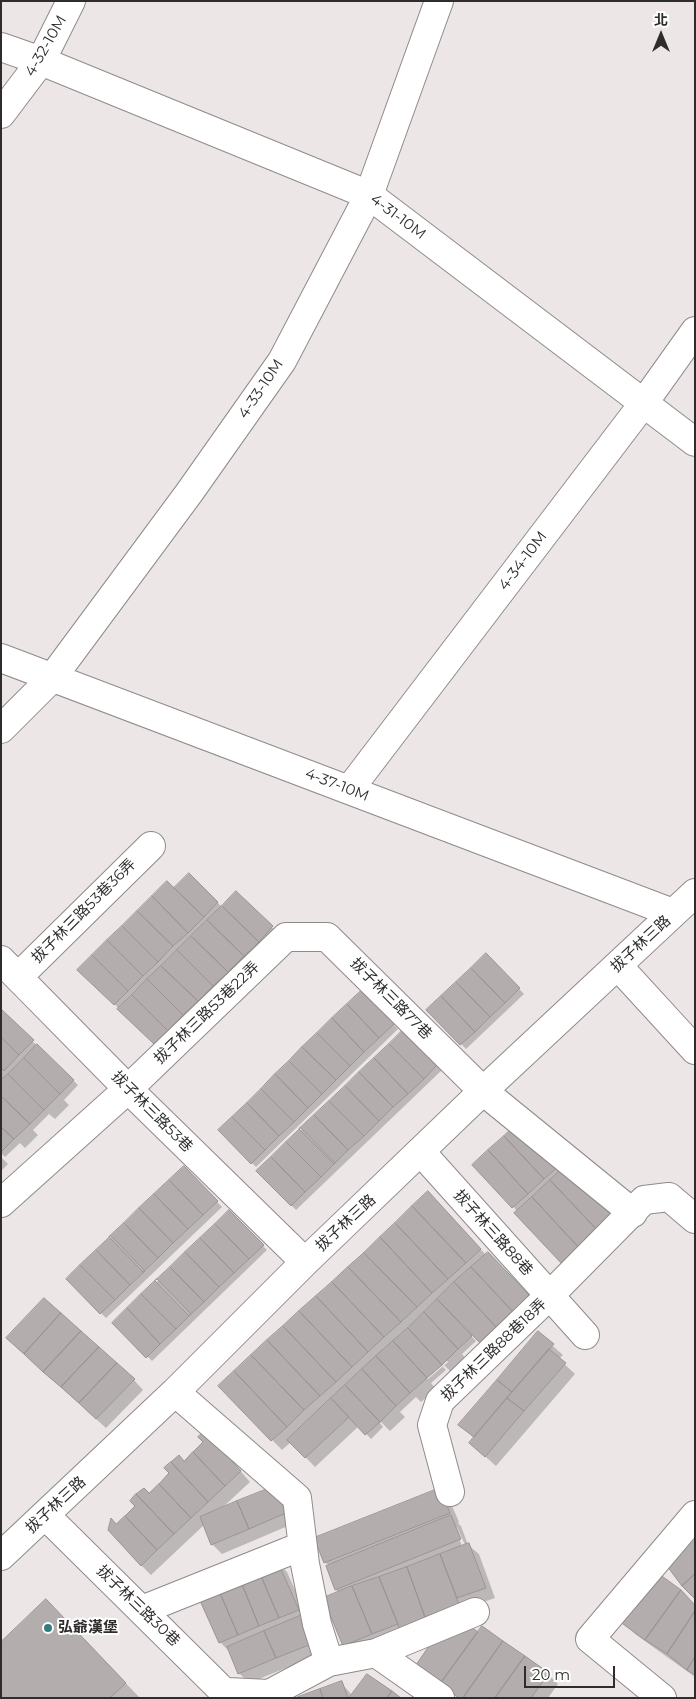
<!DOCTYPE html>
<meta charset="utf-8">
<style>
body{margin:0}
#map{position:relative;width:696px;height:1699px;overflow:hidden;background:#ede6e6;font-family:Montserrat,"Noto Sans TC",sans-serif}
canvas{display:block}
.frame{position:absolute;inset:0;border:2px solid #2f2c2c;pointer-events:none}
.north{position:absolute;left:636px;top:10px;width:50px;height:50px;-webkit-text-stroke:4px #fff;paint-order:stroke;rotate:0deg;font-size:14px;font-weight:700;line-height:20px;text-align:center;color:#2f2c2c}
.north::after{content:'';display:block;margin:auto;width:18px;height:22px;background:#2f2c2c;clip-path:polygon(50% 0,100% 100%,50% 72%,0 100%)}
.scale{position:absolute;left:524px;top:1666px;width:91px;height:22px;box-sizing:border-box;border:2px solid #2f2c2c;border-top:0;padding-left:6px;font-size:15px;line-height:18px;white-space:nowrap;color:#2f2c2c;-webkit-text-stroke:4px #fff;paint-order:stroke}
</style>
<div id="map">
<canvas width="696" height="1699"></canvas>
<div class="frame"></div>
<div class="north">北</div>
<div class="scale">20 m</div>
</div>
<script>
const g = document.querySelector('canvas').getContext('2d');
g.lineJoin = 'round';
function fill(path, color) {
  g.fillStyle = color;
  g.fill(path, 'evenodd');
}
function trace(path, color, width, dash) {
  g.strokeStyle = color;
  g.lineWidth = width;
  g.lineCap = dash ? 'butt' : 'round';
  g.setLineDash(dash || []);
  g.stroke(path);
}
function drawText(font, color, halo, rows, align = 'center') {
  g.font = font + ' Montserrat,"Noto Sans TC",sans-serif';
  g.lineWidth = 4;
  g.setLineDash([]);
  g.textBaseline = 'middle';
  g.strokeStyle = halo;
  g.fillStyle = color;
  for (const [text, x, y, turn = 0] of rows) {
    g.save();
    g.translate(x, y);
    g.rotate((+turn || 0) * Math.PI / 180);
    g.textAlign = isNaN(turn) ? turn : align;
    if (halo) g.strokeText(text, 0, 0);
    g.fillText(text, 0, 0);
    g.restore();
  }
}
fill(new Path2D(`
 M189 875 222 907 236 893 282 937 189 1019 154 985 152 986 192 1026 160 1048 79 970 174 889ZM139 1000 169 1030V1034L137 1002Z
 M486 955 524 994 466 1049 428 1010Z
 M362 992 398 1029 256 1167 220 1130Z
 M1 1011 78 1085 64 1100 69 1105 55 1119 49 1114 33 1130 38 1135 25 1148 20 1143 5 1157 1 1153Z
 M404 1031 442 1070 296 1210 258 1171Z
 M520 1123 563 1169 518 1212 474 1165Z
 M1 1157 8 1164 1 1171Z
 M184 1168 222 1207 106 1318 67 1279Z
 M428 1193 486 1255 452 1316 476 1341 462 1354 467 1360 453 1374 444 1365 442 1366 446 1370 431 1383 436 1389 421 1402 416 1397 400 1412 405 1417 390 1431 381 1422 380 1423 383 1427 371 1439 359 1426 315 1467 291 1442 282 1450 220 1386ZM446 1360 448 1362 428 1379 426 1378Z
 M229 1212 267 1250 152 1361 114 1323Z
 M538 1333 563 1355 559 1359 575 1374 496 1466 470 1443 474 1438 460 1425Z
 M17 1348 134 1380 143 1390 106 1428Z
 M215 1442 250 1482 221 1509 274 1487 295 1523 222 1554 212 1544 204 1525 151 1575 141 1565 116 1525 184 1462Z
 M449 1499 459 1522 458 1523 461 1526 468 1545 479 1554 495 1598 466 1608 411 1639 344 1645 340 1593 336 1590 327 1567 329 1566 325 1562ZM455 1527H457L465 1545 462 1546Z
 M277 1562 287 1572 323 1653 249 1683 239 1673 230 1652 220 1642Z
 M695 1605V1677L635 1634 625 1624Z
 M68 1623 140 1698H1Z
 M478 1634 548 1674 558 1684 548 1698H459L427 1675Z
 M341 1683 353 1696 398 1698H300Z`), '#0003');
const building = new Path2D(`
 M189 873 218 902 204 917 174 888Z
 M167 881 204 917 188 933 152 896Z
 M236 891 273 926 259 942 222 906Z
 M152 896 188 933 173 946 137 911Z
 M222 906 259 942 244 956 207 920Z
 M137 911 173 946 158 962 122 926Z
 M207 920 244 956 228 972 191 936Z
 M122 926 158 962 143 976 107 940Z
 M191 936 228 972 213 986 177 950Z
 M107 940 143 976 128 991 92 955Z
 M177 950 213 986 198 1001 161 966Z
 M486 953 520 988 505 1003 471 968Z
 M92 955 128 991 114 1005 77 970Z
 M161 966 198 1001 183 1015 147 979Z
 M471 968 505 1003 490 1017 456 982Z
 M147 979 183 1015 168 1031 132 995Z
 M456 982 490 1017 475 1032 441 996Z
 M362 990 395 1023 379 1038 347 1004Z
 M132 995 168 1031 154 1044 117 1009Z
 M441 996 475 1032 460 1045 426 1010Z
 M347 1004 379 1038 364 1052 332 1018Z
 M1 1009 34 1040 19 1055 1 1037Z
 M332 1018 364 1052 350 1066 317 1033Z
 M404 1029 438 1064 424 1079 389 1044Z
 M317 1033 350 1066 336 1080 302 1047Z
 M1 1037 19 1055 4 1071 1 1068Z
 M37 1044 74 1080 60 1094 24 1058Z
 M389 1044 424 1079 408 1094 374 1058Z
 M302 1047 336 1080 322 1094 289 1061Z
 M24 1058 60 1094 44 1110 8 1074Z
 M374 1058 408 1094 393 1107 359 1072Z
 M289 1061 322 1094 308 1108 275 1074Z
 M359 1072 393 1107 379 1121 345 1086Z
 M8 1074 44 1110 30 1124 1 1096V1080Z
 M275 1074 308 1108 294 1122 261 1089Z
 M345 1086 379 1121 364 1136 329 1101Z
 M261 1089 294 1122 279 1136 247 1103Z
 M1 1096 30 1124 14 1139 1 1127Z
 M329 1101 364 1136 348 1150 314 1115Z
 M247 1103 279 1136 265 1150 232 1117Z
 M314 1115 348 1150 334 1164 299 1129Z
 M232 1117 265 1150 251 1164 218 1130Z
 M520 1121 560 1165 544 1179 504 1136Z
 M1 1127 14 1139 1 1152Z
 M301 1128 335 1163 321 1177 286 1142Z
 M504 1136 544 1179 528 1194 488 1150Z
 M286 1142 321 1177 305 1192 271 1157Z
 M488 1150 528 1194 512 1208 472 1165Z
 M271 1157 305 1192 291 1206 256 1171Z
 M568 1163 618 1215 599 1232 550 1180Z
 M184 1166 218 1201 203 1215 169 1180Z
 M169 1180 203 1215 188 1229 154 1194Z
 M550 1180 599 1232 580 1249 532 1197Z
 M428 1191 481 1249 466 1263 412 1206Z
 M154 1194 188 1229 173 1243 139 1208Z
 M532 1197 580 1249 563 1265 514 1213Z
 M412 1206 466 1263 448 1279 395 1223Z
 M139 1208 173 1243 158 1258 124 1223Z
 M229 1210 264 1245 249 1259 215 1224Z
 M124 1223 158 1258 143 1272 109 1237Z
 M395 1223 448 1279 432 1293 380 1237Z
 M215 1224 249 1259 234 1273 200 1238Z
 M111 1236 145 1271 130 1285 96 1250Z
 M380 1237 432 1293 417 1307 364 1253Z
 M200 1238 234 1273 219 1287 185 1252Z
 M96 1250 130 1285 115 1300 80 1265Z
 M185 1252 219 1287 204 1302 170 1267Z
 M488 1252 531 1297 514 1313 471 1267Z
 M364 1253 417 1307 401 1322 348 1267Z
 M80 1265 115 1300 100 1314 66 1279Z
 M170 1267 204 1302 189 1316 155 1281Z
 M348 1267 401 1322 384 1337 332 1282Z
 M471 1267 514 1313 497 1328 454 1282Z
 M157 1279 191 1314 176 1329 141 1294Z
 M332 1282 384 1337 368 1352 316 1296Z
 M454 1282 497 1328 481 1344 437 1299Z
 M141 1294 176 1329 160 1344 127 1308Z
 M316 1296 368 1352 352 1367 299 1311Z
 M44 1298 61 1313 24 1354 6 1338Z
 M437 1299 472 1336 458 1349 424 1312Z
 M127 1308 160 1344 146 1358 112 1323Z
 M299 1311 352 1367 336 1382 283 1326Z
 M424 1312 458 1349 442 1365 408 1328Z
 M61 1313 81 1331 43 1372 24 1354Z
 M283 1326 336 1382 320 1396 267 1340Z
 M408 1328 442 1365 427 1378 393 1341Z
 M81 1331 99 1347 61 1387 43 1372Z
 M538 1331 554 1344 512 1392 497 1380Z
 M267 1340 320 1396 304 1410 251 1355Z
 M393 1341 427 1378 410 1393 376 1356Z
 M99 1347 117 1363 79 1403 61 1387Z
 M549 1349 566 1363 524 1411 507 1398Z
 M251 1355 304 1410 287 1427 234 1371Z
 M376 1356 410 1393 396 1406 362 1369Z
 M117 1363 135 1379 96 1419 79 1403Z
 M362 1369 396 1406 380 1422 345 1385Z
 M234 1371 287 1427 271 1441 218 1386Z
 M497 1380 512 1392 474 1437 458 1425Z
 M345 1385 380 1422 365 1435 331 1398Z
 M331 1398 349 1417 305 1458 287 1440Z
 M507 1398 524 1411 485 1457 469 1443Z
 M205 1431 241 1471 225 1486 193 1452 203 1442 198 1437Z
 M193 1452 225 1486 208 1502 171 1462 179 1455 184 1461Z
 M171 1462 208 1502 191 1518 159 1484 169 1473 164 1468Z
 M159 1484 191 1518 174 1534 136 1494 144 1488 149 1493Z
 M275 1486 286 1513 249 1529 237 1501Z
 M440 1488 450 1513 324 1563 314 1538Z
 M136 1494 174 1534 157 1550 125 1516 135 1506 130 1501Z
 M237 1501 249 1529 211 1545 200 1517Z
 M451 1515 461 1539 335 1590 326 1566Z
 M125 1516 157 1550 141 1566 108 1530 111 1518 116 1524Z
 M695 1540V1574L682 1586 667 1566Z
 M469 1543 486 1588 457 1598 440 1554Z
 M440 1554 460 1607 426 1620 407 1567Z
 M277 1560 299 1610 279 1618 258 1569Z
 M407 1567 426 1620 400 1630 379 1577Z
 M258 1569 279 1618 259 1626 239 1577Z
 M659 1574 681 1590 645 1640 623 1624Z
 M695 1574V1599L682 1586Z
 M239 1577 259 1626 238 1635 217 1586Z
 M379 1577 398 1624 372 1634 352 1586Z
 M217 1586 238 1635 219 1643 197 1594Z
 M352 1586 372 1634 343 1646 323 1598Z
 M681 1590 695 1605V1611L667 1654 645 1640Z
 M46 1599 126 1683 110 1698H1V1642Z
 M695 1611V1657L687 1670 667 1654Z
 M302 1615 314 1643 276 1658 264 1631Z
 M466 1623 478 1632 440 1684 416 1665 433 1640Z
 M482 1626 503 1641 463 1698H459L440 1684Z
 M264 1631 276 1658 238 1674 227 1647Z
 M503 1641 525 1656 495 1698H463Z
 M525 1656 549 1673 531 1698H495Z
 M695 1657V1675L687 1670Z
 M367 1674 392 1691 387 1698H349Z
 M342 1681 348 1698H323L320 1689Z
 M320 1689 323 1698H299L298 1697Z
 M392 1691 401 1698H387Z`);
fill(building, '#b4adad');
trace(building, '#9b9494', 1);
const minor = new Path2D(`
 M1 47 41 61 369 195 695 442
 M1 114 41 61 71 1
 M1 658 673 913
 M1 729 52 678 189 493 282 361 369 195 439 1
 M349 790 643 404 695 331
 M1 960 128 1089 305 1262
 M618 966 695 1050
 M18 977 151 846
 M421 1152 585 1335
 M1 1203 128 1089 286 937H327L483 1091 633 1213
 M175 1392 297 1498 305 1564 317 1624 329 1662
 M450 1492 432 1425 440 1401 549 1296 644 1200 669 1197 695 1219
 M45 1515 230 1698
 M1 1556 175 1392 305 1262 483 1091 695 893
 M142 1610 302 1546
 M376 1653 440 1698
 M227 1692 269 1694 329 1662 376 1653 475 1612
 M662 1698 590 1639 695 1515`);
trace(minor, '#918a8a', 30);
trace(minor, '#fff', 28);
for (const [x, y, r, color] of [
 [48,1628,5,"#347d7e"]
]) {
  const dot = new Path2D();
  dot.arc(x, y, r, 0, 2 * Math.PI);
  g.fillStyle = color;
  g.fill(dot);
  trace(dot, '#fff', 2);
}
drawText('15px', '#2f2c2c', '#fff', [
 ["4-32-10M",46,46,-60],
 ["4-31-10M",398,217,37],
 ["4-33-10M",261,389,-56],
 ["4-34-10M",523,561,-53],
 ["4-37-10M",337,785,21],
 ["拔子林三路53巷36弄",84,911,-45],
 ["拔子林三路",641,944,-43],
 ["拔子林三路77巷",391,999,45],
 ["拔子林三路53巷22弄",207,1013,-44],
 ["拔子林三路53巷",152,1112,45],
 ["拔子林三路",346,1223,-43],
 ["拔子林三路88巷",493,1233,48],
 ["拔子林三路88巷18弄",494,1350,-44],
 ["拔子林三路",56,1505,-43],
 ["拔子林三路30巷",138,1606,44]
]);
drawText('bold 15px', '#2f2c2c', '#fff', [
 ["弘爺漢堡",58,1628]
], 'left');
</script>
